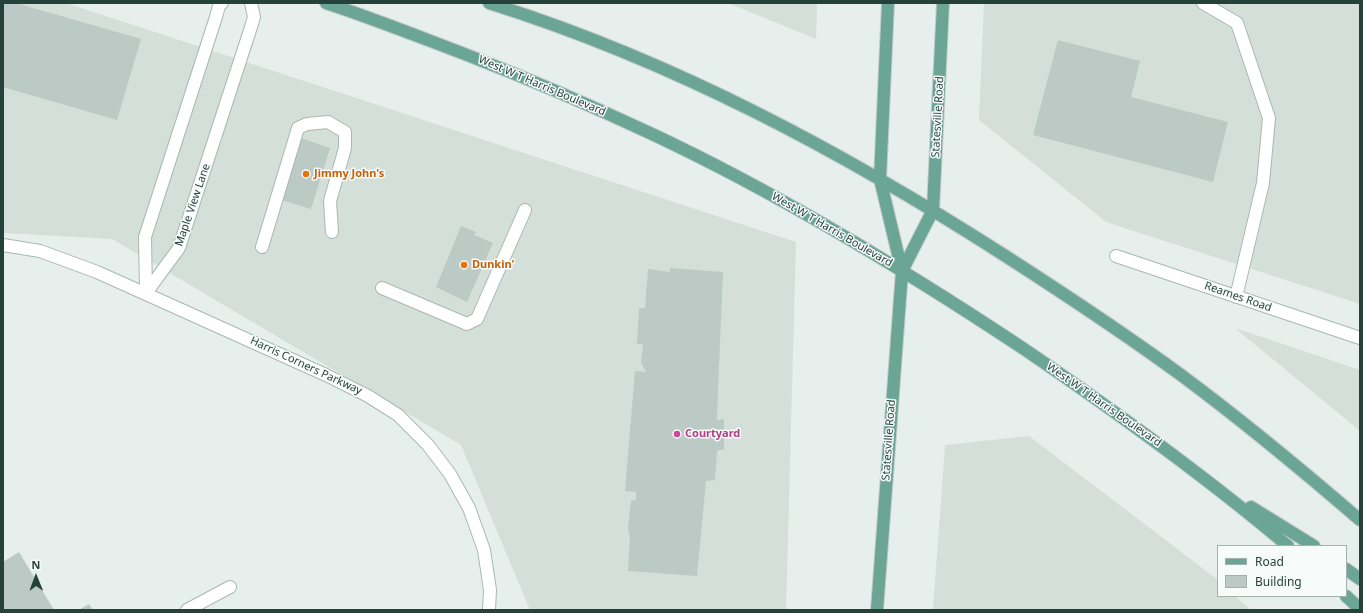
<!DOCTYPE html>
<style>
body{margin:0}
#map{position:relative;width:1363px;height:613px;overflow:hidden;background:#e6efeb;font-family:"Noto Sans",sans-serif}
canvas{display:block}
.frame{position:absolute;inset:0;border:4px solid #24423a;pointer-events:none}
.legend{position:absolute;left:1217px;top:545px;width:130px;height:52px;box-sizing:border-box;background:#f7fbf9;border:1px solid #a3b1ad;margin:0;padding:5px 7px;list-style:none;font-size:12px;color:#24423a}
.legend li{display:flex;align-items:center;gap:8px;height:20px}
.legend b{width:20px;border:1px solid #a3b1ad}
.north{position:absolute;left:16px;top:557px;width:40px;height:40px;-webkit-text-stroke:3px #f7fbf9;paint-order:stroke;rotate:359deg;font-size:11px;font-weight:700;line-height:16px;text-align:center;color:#24423a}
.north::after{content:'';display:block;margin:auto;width:14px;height:18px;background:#24423a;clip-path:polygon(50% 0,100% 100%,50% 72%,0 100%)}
</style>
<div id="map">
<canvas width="1363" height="613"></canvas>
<div class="frame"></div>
<ul class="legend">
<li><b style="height:5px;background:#6aa596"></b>Road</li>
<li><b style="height:11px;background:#bbcac4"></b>Building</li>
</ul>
<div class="north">N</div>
</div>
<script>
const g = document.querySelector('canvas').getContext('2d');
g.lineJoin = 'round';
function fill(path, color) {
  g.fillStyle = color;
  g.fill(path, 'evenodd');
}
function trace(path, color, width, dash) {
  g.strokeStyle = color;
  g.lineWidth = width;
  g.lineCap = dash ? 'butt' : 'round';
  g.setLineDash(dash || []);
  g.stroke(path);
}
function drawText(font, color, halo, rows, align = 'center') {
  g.font = font + ' "Noto Sans",sans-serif';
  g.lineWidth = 3;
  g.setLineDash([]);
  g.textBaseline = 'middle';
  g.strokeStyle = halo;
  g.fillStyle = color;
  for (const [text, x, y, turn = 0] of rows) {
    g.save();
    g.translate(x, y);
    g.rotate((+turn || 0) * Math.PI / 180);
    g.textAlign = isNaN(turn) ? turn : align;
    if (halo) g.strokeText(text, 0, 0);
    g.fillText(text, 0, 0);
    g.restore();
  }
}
fill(new Path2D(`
 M3 3H66L796 242 786 610H530L461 445 112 239 3 233Z
 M728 3H817L816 39Z
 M984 3H1360V304L1106 222 979 120Z
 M1235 328 1360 370V431Z
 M1029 436 1218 580V596H1235L1251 610H933L945 445Z`), '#d4dfda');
fill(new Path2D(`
 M3 3H16L141 39 117 120 3 87Z
 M1058 40 1140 61 1131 97 1228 122 1213 182 1033 135Z
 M301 138 330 148 311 209 282 200Z
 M461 226 476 232 474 235 493 243 467 302 436 287Z
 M670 268 723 272 717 415V420L724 419V449L717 451 715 480 706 481 697 576 628 571 630 538 628 529 631 501 636 500V492L625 491 635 371 646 372 641 363 643 344H637L639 308H645L648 269 670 272Z
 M19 552 54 610H3V562Z
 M89 604 93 610H79Z`), '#bbcac4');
const minor = new Path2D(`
 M1203 3 1237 23 1269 118 1263 183 1236 297
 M3 245 40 251 97 272 326 375 368 396 398 415 428 445 450 474 469 508 484 550 490 590 489 610
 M262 247 298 128 307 124 328 122 345 132V148L330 201 332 232
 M1116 256 1360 338
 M382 288 467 324 477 319 525 210
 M146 293 179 248 251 27 254 17 251 3
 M146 293 145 237 216 17 219 6 222 3
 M187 610 230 587`);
const major = new Path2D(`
 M326 3C372 18 417 36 462 53 527 78 590 105 652 134 782 195 905 270 1024 349 1115 411 1204 475 1288 546
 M489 3C674 61 845 153 1007 257 1066 295 1125 334 1181 375 1243 421 1302 470 1360 520
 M902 271 933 210 943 3
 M1251 507 1314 546
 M1346 569 1360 579
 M1346 596 1360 609
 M877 610 902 271 880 179 888 3`);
trace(minor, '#a8b8b2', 14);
trace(major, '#c2cac8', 14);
trace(minor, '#fff', 12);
trace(major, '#6aa596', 12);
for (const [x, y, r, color] of [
 [306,174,4,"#e8710a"],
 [464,265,4,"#e8710a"],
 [677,434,4,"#d1479c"]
]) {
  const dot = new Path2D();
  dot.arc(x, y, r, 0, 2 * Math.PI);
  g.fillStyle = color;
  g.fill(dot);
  trace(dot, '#f7fbf9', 1.5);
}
drawText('11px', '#24423a', '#f7fbf9', [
 ["West W T Harris Boulevard",542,86,23],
 ["Statesville Road",938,117,-87],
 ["Maple View Lane",193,205,-71],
 ["West W T Harris Boulevard",832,230,30],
 ["Reames Road",1238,297,19],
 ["Harris Corners Parkway",306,366,25],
 ["West W T Harris Boulevard",1104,405,35],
 ["Statesville Road",889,440,-86]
]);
drawText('bold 11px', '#c56008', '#f7fbf9', [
 ["Jimmy John's",314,174],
 ["Dunkin'",472,265]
], 'left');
drawText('bold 11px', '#b23c85', '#f7fbf9', [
 ["Courtyard",685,434]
], 'left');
</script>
